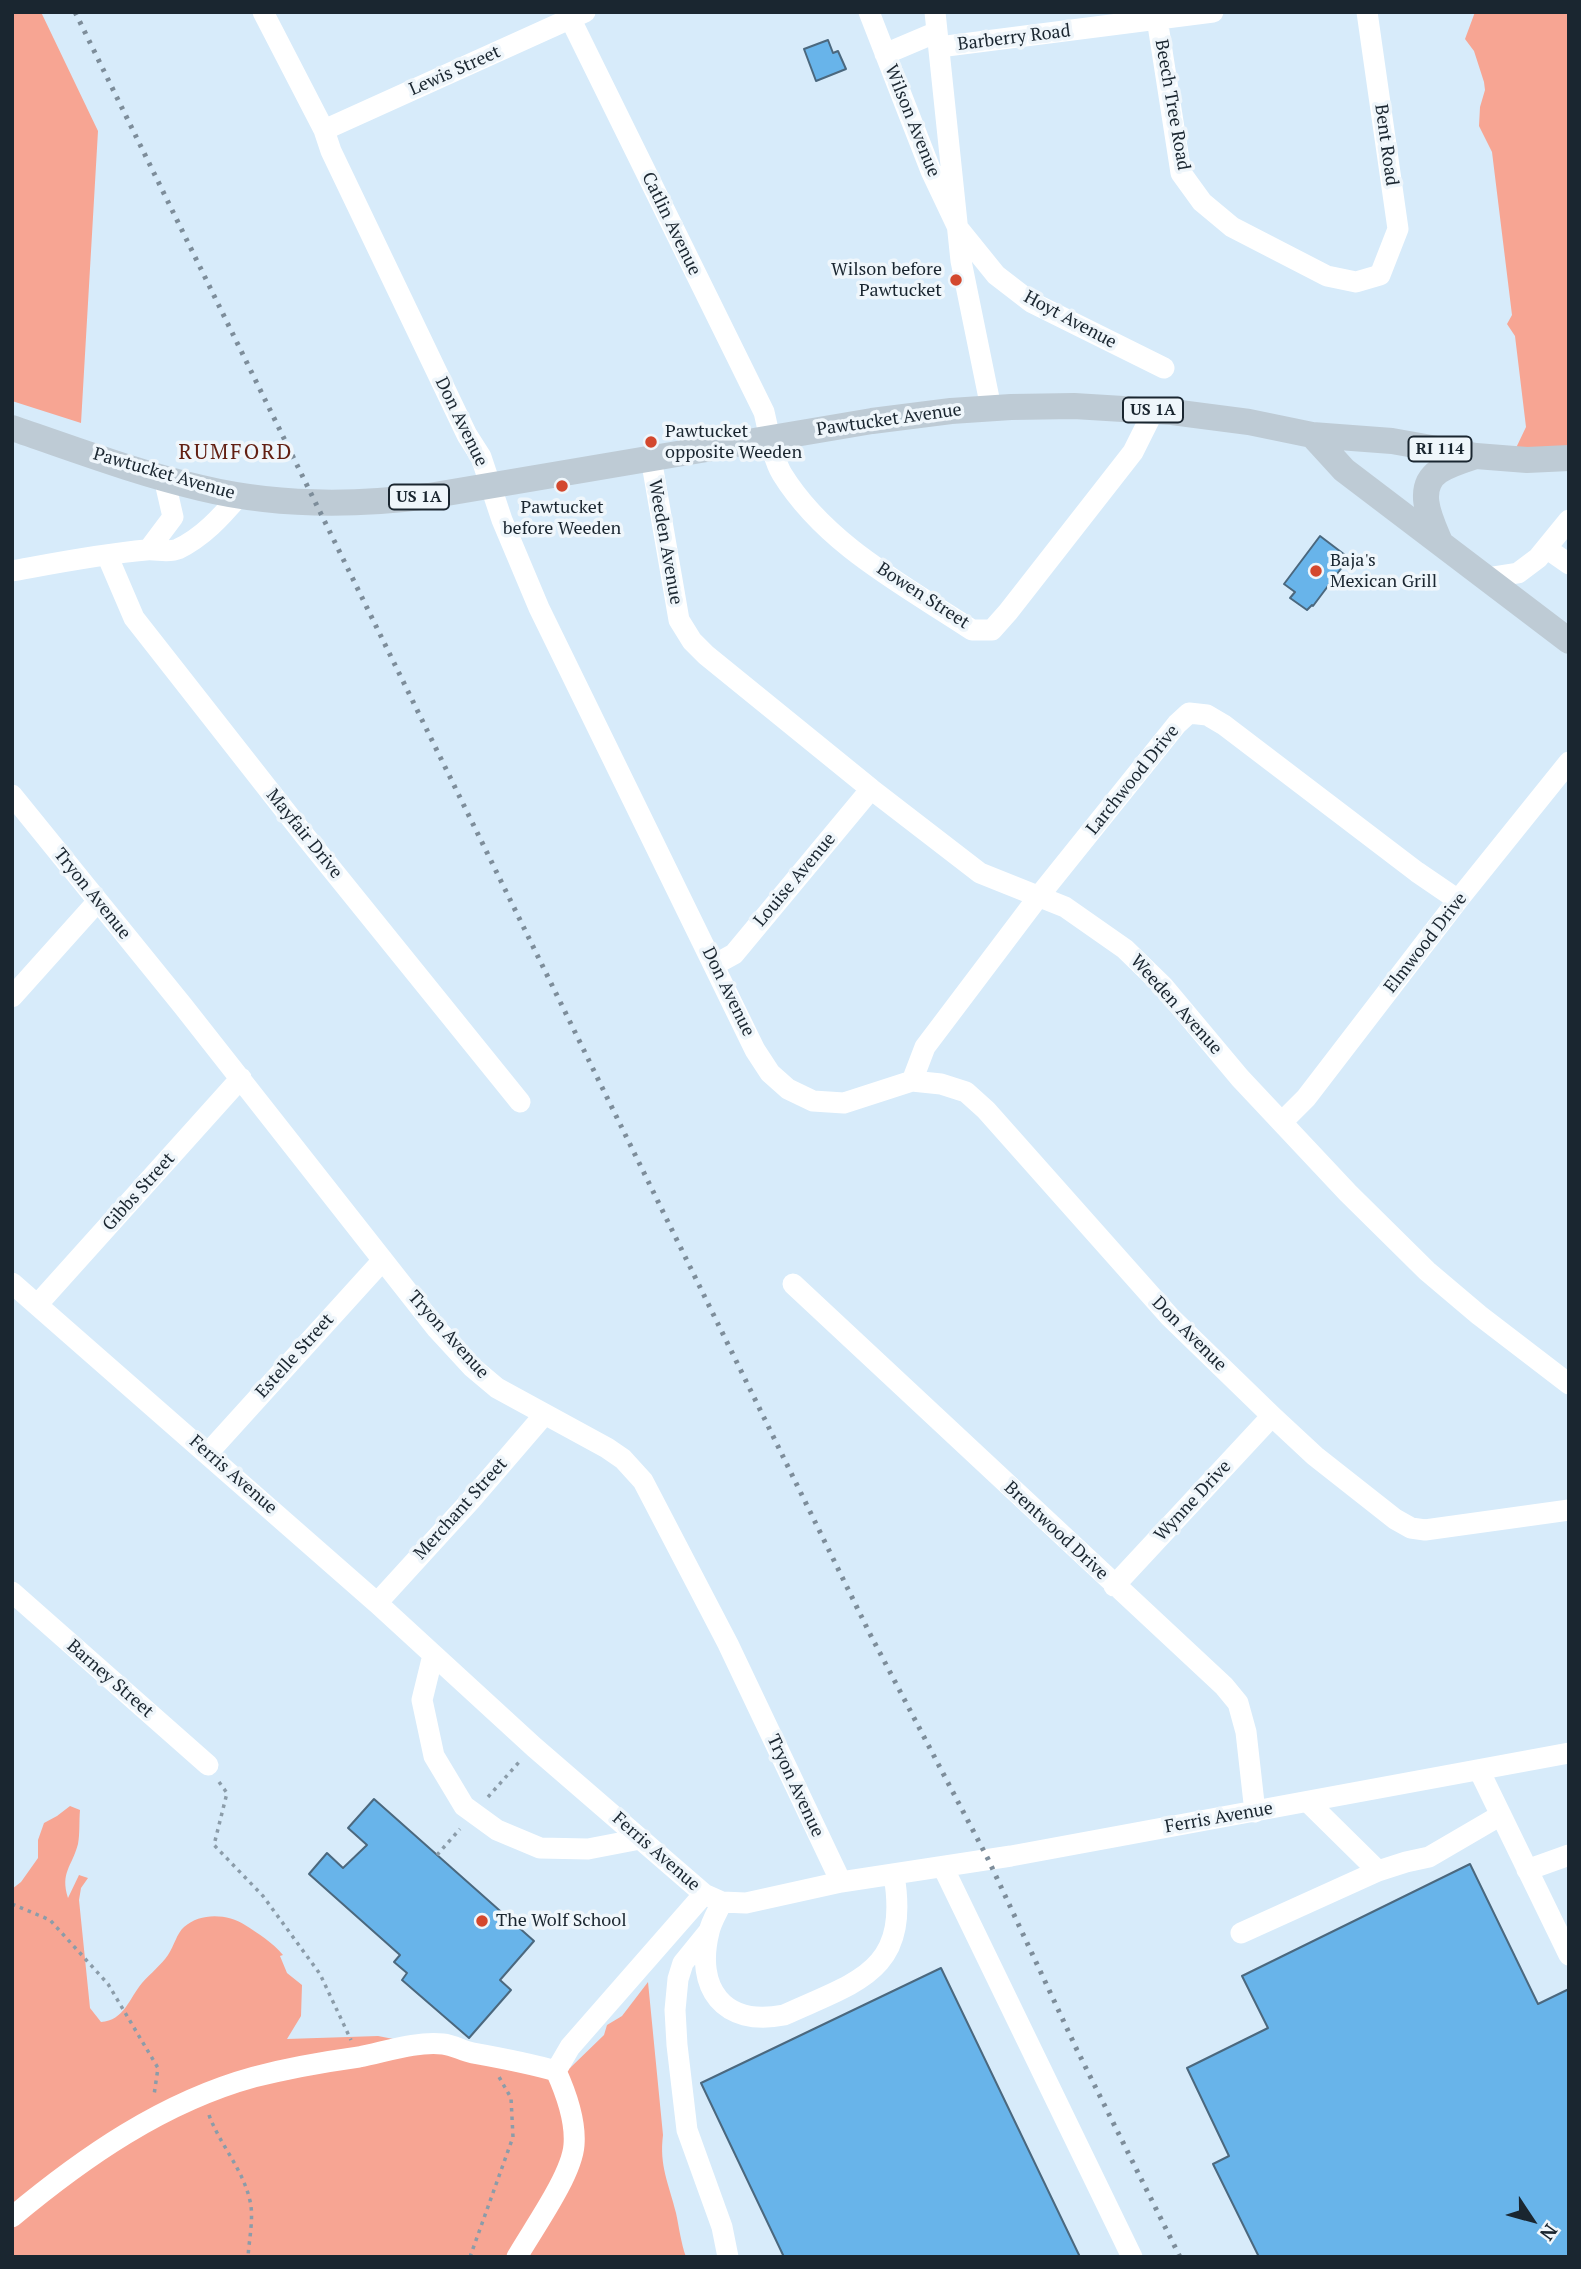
<!DOCTYPE html>
<style>
body{margin:0}
#map{position:relative;width:1581px;height:2269px;overflow:hidden;background:#d7ebfa;font-family:"PT Serif",serif}
canvas{display:block}
.frame{position:absolute;inset:0;border:14px solid #1a2630;pointer-events:none}
.north{position:absolute;left:1497px;top:2185px;width:70px;height:70px;-webkit-text-stroke:5px #eff6fb;paint-order:stroke;rotate:126deg;font-size:19px;font-weight:700;line-height:28px;text-align:center;color:#1a2630}
.north::after{content:'';display:block;margin:auto;width:24px;height:32px;background:#1a2630;clip-path:polygon(50% 0,100% 100%,50% 72%,0 100%)}
</style>
<div id="map">
<canvas width="1581" height="2269"></canvas>
<div class="frame"></div>
<div class="north">N</div>
</div>
<script>
const g = document.querySelector('canvas').getContext('2d');
g.lineJoin = 'round';
function fill(path, color) {
  g.fillStyle = color;
  g.fill(path, 'evenodd');
}
function trace(path, color, width, dash) {
  g.strokeStyle = color;
  g.lineWidth = width;
  g.lineCap = dash ? 'butt' : 'round';
  g.setLineDash(dash || []);
  g.stroke(path);
}
function drawText(font, color, halo, rows, align = 'center') {
  g.font = font + ' "PT Serif",serif';
  g.lineWidth = 7;
  g.setLineDash([]);
  g.textBaseline = 'middle';
  g.strokeStyle = halo;
  g.fillStyle = color;
  for (const [text, x, y, turn = 0] of rows) {
    g.save();
    g.translate(x, y);
    g.rotate((+turn || 0) * Math.PI / 180);
    g.textAlign = isNaN(turn) ? turn : align;
    if (halo) g.strokeText(text, 0, 0);
    g.fillText(text, 0, 0);
    g.restore();
  }
}
fill(new Path2D(`
 M12 12H41L98 131 81 423 12 401Z
 M1475 12H1569V452L1516 448 1526 427 1515 336 1507 324 1512 315 1492 152 1479 126 1480 107 1485 90 1484 82 1474 51 1465 39Z
 M70 1806 80 1810C79 1821 80 1834 78 1844 72 1867 60 1872 68 1898L79 1875 88 1878 81 1888 79 1900 90 2008 101 2022C124 2021 130 1997 142 1983 151 1973 161 1965 168 1955 174 1946 177 1933 184 1927 201 1912 228 1914 245 1925 259 1934 272 1942 283 1955L280 1956 287 1973 302 1985 301 2016 287 2039 378 2036 506 2061 525 2057 570 2068 604 2035 607 2025 622 2016 648 1982 663 2135C659 2166 669 2184 676 2213 679 2227 681 2243 686 2257H12V1889L21 1882 38 1858V1840L44 1823 57 1816Z`), '#f7a593');
const building = new Path2D(`
 M828 40 833 53 838 51 846 69 816 81 804 49Z
 M1320 536 1349 558 1313 606 1312 605 1307 610 1290 598 1295 592 1284 584Z
 M374 1799 534 1941 500 1980 511 1990 469 2038 402 1980 407 1973 394 1962 400 1955 309 1874 327 1853 343 1868 367 1845 348 1828Z
 M1470 1864 1538 2004 1569 1989V2257H1259L1213 2164 1229 2156 1187 2068 1268 2028 1242 1976Z
 M941 1968 1080 2257H784L701 2083Z`);
fill(building, '#68b4ea');
trace(building, '#4b687e', 2);
trace(new Path2D(`
 M219 1782 227 1793 214 1845 263 1896 320 1974 351 2040
 M488 1797 520 1761
 M437 1855 460 1829
 M12 1904 50 1920 108 1984 158 2068 154 2095
 M209 2115C220 2145 243 2169 250 2201 254 2217 249 2240 248 2257
 M470 2257 513 2137 511 2098 499 2077`), '#8b9ca9', 3.5, [3.5, 5]);
trace(new Path2D(`
 M263 12 324 130 331 151 467 435 481 457 502 520 539 608 755 1050 770 1073 788 1089 813 1101 844 1103 912 1081 941 1084 966 1092 986 1110 1170 1317 1272 1416 1315 1456 1395 1519 1411 1528 1425 1530 1569 1510
 M567 12 764 412C769 432 772 457 782 474 826 545 904 585 972 630H992L1008 612 1133 452 1154 410
 M869 12 931 171 958 228 996 275 1031 302 1164 368
 M935 12 961 261 991 408
 M1156 12 1181 173 1202 202 1232 227 1327 276 1356 282 1380 275 1398 229 1367 12
 M939 47 1213 12
 M885 54 937 32
 M324 130 585 12
 M651 458 679 620 692 641 706 655 871 789 980 873 1065 907 1125 949 1163 986 1240 1078 1348 1193 1427 1271 1479 1315 1569 1384
 M1546 548 1569 564
 M149 549 173 517 164 478
 M107 555 134 618 305 836 520 1102
 M12 571C56 563 101 554 146 550 156 549 169 553 178 549 203 537 221 517 239 496
 M1486 578 1518 573 1538 558 1569 520
 M12 795 183 1006 437 1329 472 1367 497 1388 607 1448 623 1459 643 1481 728 1644 841 1882
 M714 965 734 954 871 789
 M12 997 98 901
 M912 1081 925 1047 1039 896 1177 724 1189 713 1207 715 1224 725 1417 872 1458 900
 M1282 1122 1306 1098 1458 900 1569 762
 M12 1283 377 1603 534 1747 704 1894 722 1902 746 1903 841 1882 1011 1856 1569 1753
 M793 1284 1224 1686 1238 1703 1246 1732 1255 1812
 M37 1305 241 1078
 M208 1453 383 1260
 M1114 1586 1272 1416
 M12 1592 208 1765
 M377 1603 471 1500 544 1415
 M433 1655 422 1700 434 1756 464 1806 497 1830 540 1848 588 1849 640 1839
 M1479 1770 1569 1955
 M1308 1802 1378 1871 1406 1862 1429 1857 1501 1815
 M943 1867 1132 2257
 M1527 1870 1569 1855
 M722 1902C718 1911 711 1922 709 1932 695 1988 723 2027 784 2015 858 1981 910 1972 894 1875
 M709 1931 683 1963 678 1979 675 2010 677 2045 687 2130 722 2227 728 2257
 M1241 1933 1378 1871
 M12 2217C84 2157 163 2102 254 2077 289 2068 323 2062 359 2057 385 2052 416 2041 443 2044 453 2045 463 2051 473 2053 501 2058 528 2063 556 2071L570 2047 704 1894
 M517 2257C533 2229 572 2175 574 2145 576 2120 566 2093 556 2071`), '#fff', 21);
trace(new Path2D(`
 M12 428C74 449 137 473 201 488 276 506 353 506 429 496L872 421 951 411 1011 407 1074 406 1172 412 1249 422 1312 435 1392 441 1476 456 1527 460 1569 458
 M1312 435 1344 470 1569 641
 M1440 542C1431 521 1414 488 1439 471 1450 464 1464 460 1476 456`), '#becbd5', 26);
trace(new Path2D(`
 M75 12 870 1634 988 1859 1077 2050 1180 2257`), '#7d8d9a', 5, [3.5, 7]);
for (const [x, y, r, color] of [
 [956,280,7,"#d3482e"],
 [651,442,7,"#d3482e"],
 [562,486,7,"#d3482e"],
 [1316,571,7,"#d3482e"],
 [482,1921,7,"#d3482e"]
]) {
  const dot = new Path2D();
  dot.arc(x, y, r, 0, 2 * Math.PI);
  g.fillStyle = color;
  g.fill(dot);
  trace(dot, '#eff6fb', 2.5);
}
for (const [x, y, w] of [
 [1153,410,60],
 [1440,449,63],
 [419,497,60]
]) {
  const box = new Path2D();
  box.roundRect(x - w / 2, y - 12.5, w, 25, 5);
  g.fillStyle = '#eff6fb';
  g.fill(box);
  trace(box, '#1a2630', 2);
}
drawText('bold 16px', '#1a2630', null, [
 ["US 1A",1153,410],
 ["RI 114",1440,449],
 ["US 1A",419,497]
]);
drawText('18px', '#1a2630', '#eff6fb', [
 ["Barberry Road",1014,38,-7],
 ["Lewis Street",455,71,-24],
 ["Beech Tree Road",1172,105,80],
 ["Wilson Avenue",912,121,68],
 ["Bent Road",1386,145,82],
 ["Catlin Avenue",671,224,64],
 ["Hoyt Avenue",1070,320,28],
 ["Pawtucket Avenue",889,420,-8],
 ["Don Avenue",461,422,64],
 ["Pawtucket Avenue",164,474,16],
 ["Weeden Avenue",665,542,80],
 ["Bowen Street",923,596,33],
 ["Larchwood Drive",1133,780,-51],
 ["Mayfair Drive",304,834,51],
 ["Louise Avenue",795,880,-50],
 ["Tryon Avenue",92,894,51],
 ["Elmwood Drive",1426,943,-52],
 ["Don Avenue",728,992,64],
 ["Weeden Avenue",1176,1005,48],
 ["Gibbs Street",139,1192,-48],
 ["Don Avenue",1189,1334,45],
 ["Tryon Avenue",448,1335,48],
 ["Estelle Street",295,1356,-48],
 ["Ferris Avenue",233,1475,41],
 ["Wynne Drive",1193,1501,-47],
 ["Merchant Street",461,1509,-48],
 ["Brentwood Drive",1056,1531,43],
 ["Barney Street",110,1679,41],
 ["Tryon Avenue",795,1786,65],
 ["Ferris Avenue",1219,1818,-10],
 ["Ferris Avenue",656,1852,41]
]);
drawText('18px', '#1a2630', '#eff6fb', [
 ["Wilson before",942,270,"right"],
 ["Pawtucket",942,291,"right"],
 ["Pawtucket",665,432],
 ["opposite Weeden",665,453],
 ["Pawtucket",562,508,"center"],
 ["before Weeden",562,529,"center"],
 ["Baja's",1330,561],
 ["Mexican Grill",1330,582],
 ["The Wolf School",496,1921]
], 'left');
g.letterSpacing = '2px';
drawText('21px', '#621f12', '#eff6fb', [
 ["RUMFORD",236,453]
]);
g.letterSpacing = '0px';
</script>
